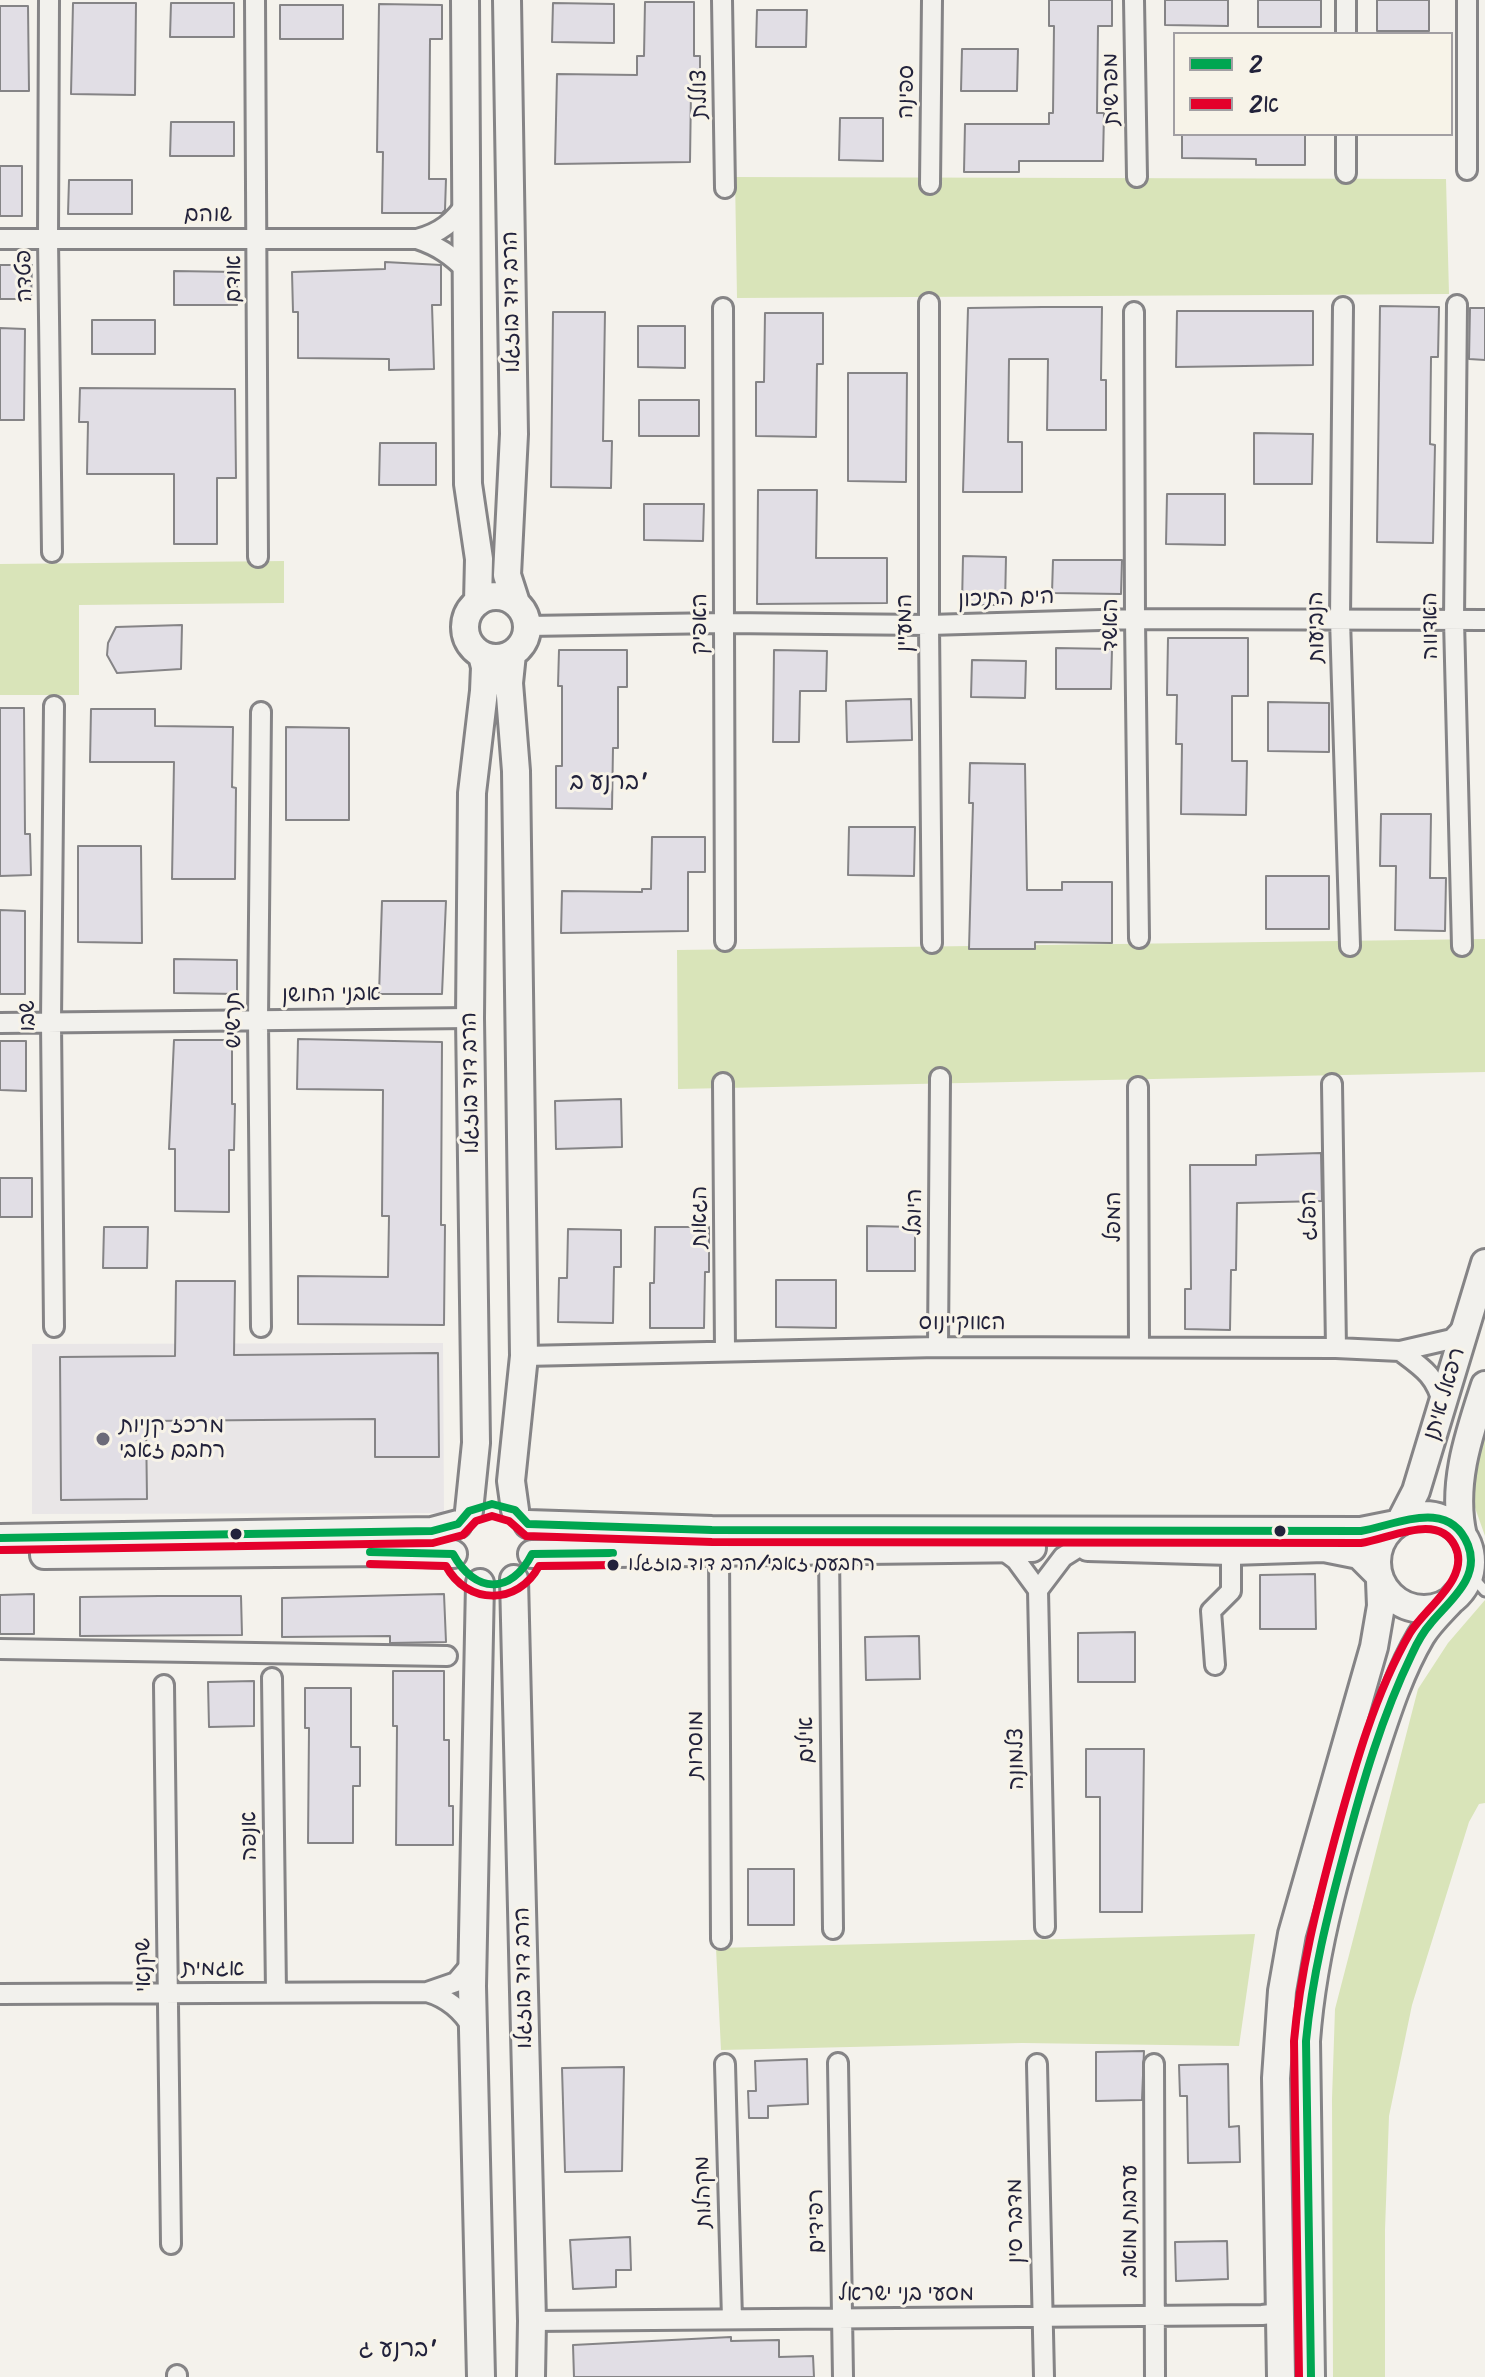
<!DOCTYPE html>
<meta charset="utf-8">
<style>
body{margin:0}
#map{position:relative;width:1485px;height:2377px;overflow:hidden;background:#f4f2ec;font-family:Sriracha,"Playpen Sans Hebrew",sans-serif}
canvas{display:block}
.legend{position:absolute;left:1173px;top:32px;width:280px;height:104px;box-sizing:border-box;background:#f7f3e8;border:2px solid #a29fa3;margin:0;padding:10px 14px;list-style:none;font-size:24px;color:#22223b}
.legend li{display:flex;align-items:center;gap:16px;height:40px}
.legend b{width:40px;border:2px solid #a29fa3}
</style>
<div id="map">
<canvas width="1485" height="2377"></canvas>
<ul class="legend">
<li><b style="height:10px;background:#00a651"></b>2</li>
<li><b style="height:10px;background:#e4002b"></b>2א</li>
</ul>
</div>
<script>
const g = document.querySelector('canvas').getContext('2d');
g.lineJoin = 'round';
function fill(path, color) {
  g.fillStyle = color;
  g.fill(path, 'evenodd');
}
function trace(path, color, width, dash) {
  g.strokeStyle = color;
  g.lineWidth = width;
  g.lineCap = dash ? 'butt' : 'round';
  g.setLineDash(dash || []);
  g.stroke(path);
}
function drawText(font, color, halo, rows, align = 'center') {
  g.font = font + ' Sriracha,"Playpen Sans Hebrew",sans-serif';
  g.lineWidth = 6;
  g.setLineDash([]);
  g.textBaseline = 'middle';
  g.strokeStyle = halo;
  g.fillStyle = color;
  for (const [text, x, y, turn = 0] of rows) {
    g.save();
    g.translate(x, y);
    g.rotate((+turn || 0) * Math.PI / 180);
    g.textAlign = isNaN(turn) ? turn : align;
    if (halo) g.strokeText(text, 0, 0);
    g.fillText(text, 0, 0);
    g.restore();
  }
}
fill(new Path2D(`
 M443 1343 444 1513 32 1514V1344Z`), '#e9e6e7');
fill(new Path2D(`
 M735 177 1446 179 1449 294 737 298Z
 M284 561V603L79 605V695H0V564Z
 M1485 939V1072L678 1089 677 950Z
 M1485 1415V1536L1473 1502 1471 1460Z
 M1485 1600V1803L1479 1804 1469 1822 1412 2005 1389 2116 1385 2230V2377H1333L1332 2099 1335 2009 1418 1689 1448 1643Z
 M1255 1934 1239 2046 1022 2043 721 2050 716 1948Z`), '#d9e4b9');
const building = new Path2D(`
 M1049 0H1112V26H1098L1097 113H1104L1103 161H1019V172H964L965 124H1049V113H1053L1054 26H1049Z
 M1165 0H1228V26L1165 25Z
 M1258 0H1321V27H1258Z
 M1377 0H1429V31H1377Z
 M645 2H694V56H700V90H691L690 162 555 164 557 74 637 75V56H644Z
 M73 3H136L135 95 71 94Z
 M171 3H234V37H170Z
 M553 3 614 4V43L552 42Z
 M379 4 442 5V39H430L429 179H446L445 210 442 213H382L383 152H377Z
 M280 5H343V39H280Z
 M0 6H28L29 91H0Z
 M757 10H807L806 47H756Z
 M962 49H1018L1017 91H961Z
 M840 118H883V161L839 160Z
 M171 122H234V156H170Z
 M1182 134H1305V165H1256V159L1182 158Z
 M0 166H22V216H0Z
 M69 180H132V214H68Z
 M385 262 441 265V305H432L434 369 389 370V359L298 358V312H293L292 272 385 269Z
 M0 265H32L31 299H0Z
 M174 271 237 272V305H174Z
 M1380 306 1439 307 1438 357H1431L1430 444 1435 445 1433 543 1377 542Z
 M1043 307H1102L1101 380H1106V430H1047L1048 359H1009L1008 442H1022V492H963L968 308Z
 M1470 308H1485V360L1469 359Z
 M1177 311H1313V365L1176 367Z
 M553 312H605L603 441H612L611 488 551 487Z
 M765 313H823V364H817L816 437 756 436V382H764Z
 M92 320H155V354H92Z
 M638 326H685V368L638 367Z
 M0 328 25 329 24 420H0Z
 M848 373H907L906 482 848 481Z
 M80 388 235 389 236 478H217V544H174V474H87L88 422H79Z
 M639 400H699V436H639Z
 M1254 433 1313 434 1312 484H1254Z
 M380 443H436V485H379Z
 M758 490H817L816 558H887V603L757 604Z
 M1167 494H1225V545L1166 544Z
 M644 504H704L703 541 644 540Z
 M963 556 1006 557 1005 605H962Z
 M1053 560H1122L1121 594 1052 593Z
 M182 625 181 669 117 673 107 655 108 643 116 627Z
 M1168 638H1248V696H1232V761H1247L1246 815 1181 814 1182 744H1176L1177 695H1167Z
 M1056 648 1112 649 1111 689H1056Z
 M559 650H627V687H618V748H613L612 809 556 808V766H562V686H558Z
 M774 650 827 651 826 691H800L799 742H773Z
 M972 660 1026 661 1025 698 971 697Z
 M911 699 912 740 847 742 846 701Z
 M1268 702 1329 703V752L1268 751Z
 M0 708H24L25 834H30L31 875 0 876Z
 M91 709H155V726L233 727 232 787 236 788 235 879H172L174 762H90Z
 M286 727 349 728V820H286Z
 M970 763 1025 764 1027 890H1062V882H1112V943L1035 942V949H969L973 803H969Z
 M1381 814H1431L1430 878H1446L1445 931 1395 930 1396 866H1380Z
 M849 827H915L914 876 848 875Z
 M652 837H705V872H688V931L561 933 562 891 642 892V889H651Z
 M78 846H141L142 943 78 942Z
 M1266 876H1329V929H1266Z
 M382 901H446L442 994H379Z
 M0 910 25 911V994H0Z
 M174 959 237 960V994L174 993Z
 M298 1039 442 1042 441 1225H445L444 1325 298 1324V1276L388 1277 389 1216H382L383 1090 297 1089Z
 M174 1040H232V1104H235L234 1150H229V1212L175 1211V1149H169Z
 M0 1041H26V1091L0 1090Z
 M621 1099 622 1147 556 1149 555 1101Z
 M1321 1153 1322 1201 1237 1203 1236 1270H1231L1230 1330 1185 1329V1289H1191L1190 1165H1256V1155Z
 M0 1178H32V1217H0Z
 M867 1226 915 1227V1271H867Z
 M104 1227H148L147 1268H103Z
 M655 1227H709V1272H705L704 1328H650V1283H654Z
 M568 1229 621 1230V1267H614L613 1323 558 1322 559 1278H567Z
 M776 1280H836V1328L776 1327Z
 M176 1281H235L234 1355 438 1353 439 1457H375V1419L146 1421 147 1499 61 1500 60 1357 175 1356Z
 M1315 1574 1316 1629H1260V1575Z
 M34 1594V1634H0V1595Z
 M444 1594 446 1642 390 1643V1636L282 1637V1598Z
 M159 1596H241L242 1635 80 1636V1597Z
 M1135 1632V1682H1078V1633Z
 M919 1636 920 1679 866 1680 865 1637Z
 M393 1671H444V1740H449V1806H453V1845H396L397 1726H393Z
 M254 1681V1726L209 1727 208 1682Z
 M305 1688H351V1747H360V1786H353V1843H308L309 1728H305Z
 M1086 1749H1144L1142 1912H1100V1797H1086Z
 M748 1869H794V1925H748Z
 M1144 2051 1142 2100 1096 2101V2052Z
 M807 2059 808 2104 768 2106V2118H749L748 2091H756L755 2061Z
 M1228 2064 1229 2127 1239 2126 1240 2162 1188 2163 1187 2096H1180L1179 2065Z
 M624 2067 622 2171 565 2172 562 2068Z
 M630 2237 631 2270H616V2287L573 2289 570 2240Z
 M1227 2241 1228 2279 1176 2281 1175 2242Z
 M731 2337V2341L779 2340V2357L813 2356 814 2377H574L573 2345Z`);
fill(building, '#e1dee5');
trace(building, '#858486', 2);
const lane = new Path2D(`
 M1469 1573 1485 1591`);
const street = new Path2D(`
 M49 0 48 239 52 552
 M255 0 258 557
 M722 0 725 188
 M1134 0 1137 177
 M1346 0V34
 M1467 0V170
 M1346 134V173
 M930 184 932 0
 M0 239H417C440 233 454 222 467 202
 M417 239C438 246 451 255 467 271
 M929 303V625L932 943
 M1457 305 1454 620 1462 946
 M1343 307 1340 619 1350 946
 M723 308 725 941
 M1134 312 1135 619 1139 938
 M527 626 724 623 929 625 1135 619 1485 620
 M261 712 258 1020 261 1327
 M0 1023 470 1018
 M723 1083 725 1351
 M1332 1084 1336 1348
 M1138 1087 1139 1347
 M54 1327 51 1022 54 706
 M938 1347 940 1078
 M1400 1351C1423 1368 1436 1376 1443 1405
 M524 1356 938 1347 1336 1348 1400 1351 1452 1339 1466 1324
 M1000 1548 1016 1560 1038 1590 1045 1927
 M719 1551 721 1939
 M829 1551 833 1929
 M1038 1590 1063 1557 1079 1547
 M0 1649 447 1656
 M1215 1665 1211 1611 1231 1591V1551
 M272 1678 276 1992
 M164 1685 171 2244
 M427 1992C448 1998 462 2010 473 2029
 M0 1994 427 1992 456 1982 473 1962
 M838 2063 843 2377
 M725 2064 732 2319
 M1037 2064 1044 2377
 M1154 2064 1155 2377
 M532 2321 1262 2315 1280 2313
 M177 2375V2377`);
const secondary = new Path2D(`
 M465 0 468 484 479 559 478 602
 M507 0 514 434 507 575 516 603
 M465 627a31 31 0 1 1 62 0a31 31 0 1 1-62 0Z
 M512 654 509 683 516 771 524 1356 511 1481 515 1510
 M469 1511 476 1443 470 1018 472 793 484 691 485 667 482 655
 M1377 1562a47 47 0 1 1 94 0a47 47 0 1 1-94 0Z
 M1400 1522 1416 1491 1485 1263
 M528 1524 712 1530 1361 1531 1396 1524
 M1463 1536C1451 1485 1469 1434 1485 1385
 M0 1538 432 1531 458 1524
 M1088 1547 1231 1551 1324 1548 1359 1555 1378 1574
 M532 1554 1032 1548
 M44 1555 392 1552 453 1554
 M514 1579 532 2321 531 2377
 M480 1583 472 1986 481 2377
 M1281 2377 1276 2078 1282 1991 1292 1934 1374 1647 1381 1606 1380 1581
 M1311 2377 1306 2041C1313 1946 1341 1852 1371 1761 1385 1719 1398 1675 1421 1636 1430 1621 1445 1608 1457 1594`);
trace(lane, '#858486', 15);
trace(street, '#858486', 24);
trace(secondary, '#858486', 32);
trace(lane, '#f2f1ed', 9);
trace(street, '#f2f1ed', 18);
trace(secondary, '#f2f1ed', 26);
trace(new Path2D(`
 M0 1538 432 1531 458 1524 469 1511 492 1504 515 1510 528 1524 712 1530 1361 1531C1397 1525 1449 1497 1468 1545 1481 1578 1449 1601 1431 1623 1423 1632 1417 1643 1412 1654 1382 1716 1362 1784 1345 1850 1328 1913 1312 1976 1306 2041L1311 2377
 M370 1552 453 1554C475 1594 511 1595 532 1554L613 1553`), '#00a651', 8);
trace(new Path2D(`
 M0 1550 433 1543 463 1535 476 1521 492 1516 509 1521 526 1536 712 1542 1361 1543C1390 1539 1438 1512 1455 1546 1471 1578 1425 1608 1410 1633 1374 1695 1354 1769 1335 1838 1317 1905 1300 1972 1294 2041L1299 2377
 M370 1564 446 1566C467 1605 518 1606 539 1566L613 1565`), '#e4002b', 8);
for (const [x, y, r, color] of [
 [103,1439,8,"#6c6b79"],
 [1280,1531,7,"#22223b"],
 [236,1534,7,"#22223b"],
 [613,1565,7,"#22223b"]
]) {
  const dot = new Path2D();
  dot.arc(x, y, r, 0, 2 * Math.PI);
  g.fillStyle = color;
  g.fill(dot);
  trace(dot, '#f7f3e8', 3);
}
drawText('20px', '#22223b', '#f7f3e8', [
 ["רחבעם זאבי/הרב דוד בוזגלו",628,1565]
], 'left');
drawText('22px', '#22223b', '#f7f3e8', [
 ["מפרשית",1112,89,-91],
 ["ספינה",907,92,-89],
 ["צוללת",700,94,-91],
 ["שוהם",208,215],
 ["פטדה",25,276,-91],
 ["אודם",234,279,-90],
 ["הרב דוד בוזגלו",512,302,-91],
 ["הים התיכון",1006,599,-2],
 ["המעיין",905,623,-90],
 ["האפיק",700,624,-90],
 ["האשד",1111,625,-90],
 ["האדווה",1431,626,-91],
 ["הנביעות",1317,627,-91],
 ["אבני החושן",331,995,-1],
 ["שבו",28,1016,-90],
 ["תרשיש",234,1020,-90],
 ["הרב דוד בוזגלו",471,1083,-91],
 ["היובל",915,1212,-89],
 ["הפלג",1310,1216,-91],
 ["הגאות",700,1217,-90],
 ["המפל",1114,1217,-90],
 ["האוקיינוס",962,1323],
 ["רפאל איתן",1445,1394,-73],
 ["אילים",807,1740,-91],
 ["מוסרות",696,1745,-90],
 ["צלמונה",1017,1759,-91],
 ["אנפה",250,1836,-91],
 ["שקנאי",144,1965,-91],
 ["אגמית",213,1969],
 ["הרב דוד בוזגלו",524,1978,-91],
 ["מקהלות",704,2192,-92],
 ["רפידים",817,2221,-91],
 ["מדבר סין",1016,2221,-91],
 ["ערבות מואב",1130,2221,-90],
 ["מסעי בני ישראל",906,2294]
]);
drawText('22px', '#22223b', '#f7f3e8', [
 ["מרכז קניות",119,1426],
 ["רחבם זאבי",119,1451]
], 'left');
drawText('24px', '#22223b', '#f7f3e8', [
 ["ברנע ב'",609,783],
 ["ברנע ג'",398,2350]
]);
</script>
